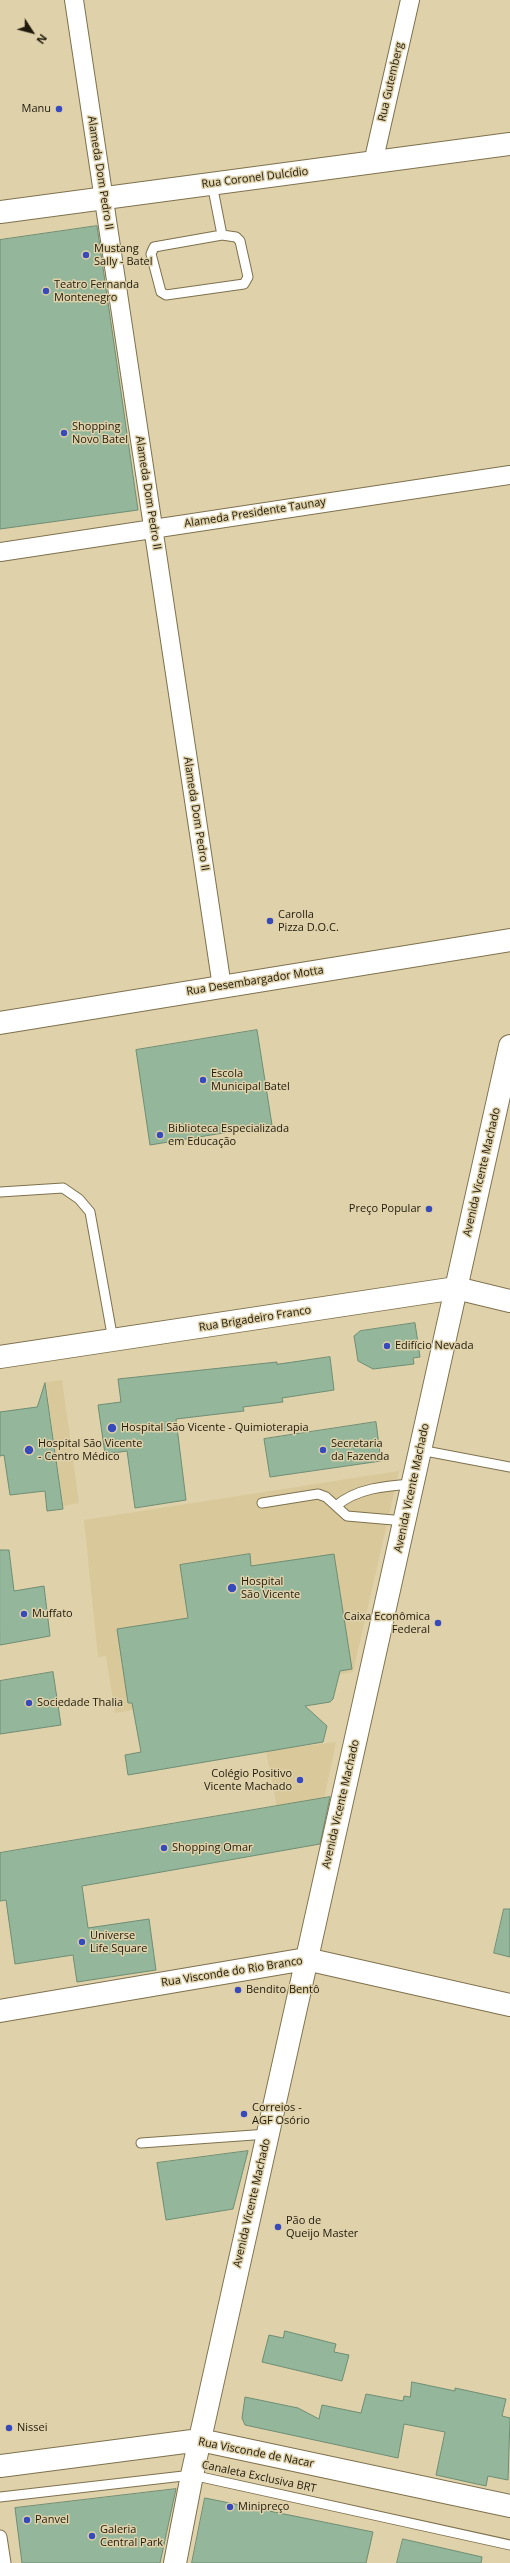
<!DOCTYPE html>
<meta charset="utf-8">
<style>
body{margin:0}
#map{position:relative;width:510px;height:2563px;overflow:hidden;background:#dfd1aa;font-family:"Open Sans",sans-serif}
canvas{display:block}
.north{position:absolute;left:12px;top:12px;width:40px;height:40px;-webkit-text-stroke:3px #dfd1aa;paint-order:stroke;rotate:126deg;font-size:11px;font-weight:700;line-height:16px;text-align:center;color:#1f1a0c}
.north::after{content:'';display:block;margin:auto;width:14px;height:18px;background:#1f1a0c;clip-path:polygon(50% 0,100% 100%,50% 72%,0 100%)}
</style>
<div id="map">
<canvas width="510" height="2563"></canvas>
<div class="north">N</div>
</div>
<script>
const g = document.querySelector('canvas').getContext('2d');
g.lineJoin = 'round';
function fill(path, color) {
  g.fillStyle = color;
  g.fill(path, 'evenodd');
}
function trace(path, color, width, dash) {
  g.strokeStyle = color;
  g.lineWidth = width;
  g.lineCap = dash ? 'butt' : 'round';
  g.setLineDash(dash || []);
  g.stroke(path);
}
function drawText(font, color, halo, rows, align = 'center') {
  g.font = font + ' "Open Sans",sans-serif';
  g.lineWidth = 3;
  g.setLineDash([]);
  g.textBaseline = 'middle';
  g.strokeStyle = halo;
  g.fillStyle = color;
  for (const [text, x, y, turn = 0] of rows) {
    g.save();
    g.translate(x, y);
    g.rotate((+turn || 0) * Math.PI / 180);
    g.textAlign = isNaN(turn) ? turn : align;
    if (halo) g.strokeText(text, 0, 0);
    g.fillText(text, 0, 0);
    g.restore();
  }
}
fill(new Path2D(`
 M62 1380 79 1503 63 1506 46 1382Z
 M399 1471 353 1672 115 1713 106 1656 98 1657 84 1520Z
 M336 1742 322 1809 279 1818 266 1751Z`), '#d9c89a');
const building = new Path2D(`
 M97 226 138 510 0 529V240Z
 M257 1030 272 1125 150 1145 136 1050Z
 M415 1323 420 1357 413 1358 414 1364 373 1369 358 1361 354 1336 360 1331Z
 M330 1357 334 1390 282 1398 283 1402 243 1407 244 1411 176 1419 186 1500 135 1508 127 1451 105 1454 98 1405 121 1402 118 1379 277 1362V1364Z
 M45 1383 63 1509 47 1511 45 1491 10 1495 4 1455 0 1456V1412L37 1407Z
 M376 1422 381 1461 270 1477 264 1439Z
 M0 1550H9L14 1591 44 1586 50 1636 0 1645Z
 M250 1554 251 1566 334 1554 352 1669 340 1671 333 1699 330 1702 305 1706 327 1726 323 1742 128 1775 125 1755 141 1752 132 1703H128L117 1629 188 1618 180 1565Z
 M53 1672 61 1725 0 1734V1681Z
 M330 1797 320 1844 82 1886 88 1928 149 1919 156 1970 77 1982 73 1955 15 1964 6 1900 0 1901V1853Z
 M504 1909H510V1957L494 1953Z
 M248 2151 233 2209 166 2220 157 2163Z
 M285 2331 336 2344 334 2352 349 2355 342 2381 262 2362 269 2335 283 2338Z
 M412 2382 455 2391V2388L506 2399 502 2416 510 2418 508 2480 488 2476 486 2486 436 2475 445 2432 404 2424 398 2458 245 2425 242 2418 245 2397 298 2408 319 2419 322 2405 361 2413 366 2394 403 2401 404 2396 410 2397Z
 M176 2489 160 2563H22L15 2508Z
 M205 2498 373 2532 366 2563H192Z
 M403 2539 482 2557 481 2563H397Z`);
fill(building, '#94b69a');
trace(building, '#6e8e74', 1);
const service = new Path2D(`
 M212 184 222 235
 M222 235 236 237 240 241 248 277 244 284 166 295 161 292 151 254 154 247Z
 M0 1192 63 1188 79 1199 90 1212 113 1340
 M420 1450 510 1467
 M262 1503 318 1494 326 1497 347 1516 405 1521
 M336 1506C357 1488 385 1486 413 1484
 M141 2143 268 2134
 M0 2497 192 2475 510 2545`);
const pedestrian = new Path2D(`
 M0 2537 4 2563`);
const minor = new Path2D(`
 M74 0 222 987
 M373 163 410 0
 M0 552 510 475`);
const tertiary = new Path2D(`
 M0 212 510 144
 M0 2011 306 1959 510 2005
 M0 2466 200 2440 510 2506
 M175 2563 192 2475 510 1046`);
const primary = new Path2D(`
 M0 1023 510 940
 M0 1357 456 1288 510 1301`);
trace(service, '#7e714d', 11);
trace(pedestrian, '#7e714d', 15);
trace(minor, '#7e714d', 20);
trace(tertiary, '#7e714d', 24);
trace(primary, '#7e714d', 24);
trace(service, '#fff', 9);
trace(pedestrian, '#fff', 13);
trace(minor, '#fff', 18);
trace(tertiary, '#fff', 22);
trace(primary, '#fff', 22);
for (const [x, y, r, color] of [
 [59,109,4,"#374abc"],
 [86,255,4,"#374abc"],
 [46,291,4,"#374abc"],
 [64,433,4,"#374abc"],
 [270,921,4,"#374abc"],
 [203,1080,4,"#374abc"],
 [160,1135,4,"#374abc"],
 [429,1209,4,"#374abc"],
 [387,1346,4,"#374abc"],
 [112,1428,5,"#374abc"],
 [29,1450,5,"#374abc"],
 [323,1450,4,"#374abc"],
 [232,1588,5,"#374abc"],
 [24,1614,4,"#374abc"],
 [438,1623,4,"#374abc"],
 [29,1703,4,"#374abc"],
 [300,1780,4,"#374abc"],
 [164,1848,4,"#374abc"],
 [82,1942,4,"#374abc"],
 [238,1990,4,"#374abc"],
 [244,2114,4,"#374abc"],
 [278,2227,4,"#374abc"],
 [9,2428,4,"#374abc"],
 [230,2507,4,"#374abc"],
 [27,2520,4,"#374abc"],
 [92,2536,4,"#374abc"]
]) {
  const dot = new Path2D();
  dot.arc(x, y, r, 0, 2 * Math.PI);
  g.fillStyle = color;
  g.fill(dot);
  trace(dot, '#dfd1aa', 1.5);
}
drawText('11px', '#1f1a0c', '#dfd1aa', [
 ["Rua Gutemberg",391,82,-77],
 ["Alameda Dom Pedro II",100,173,81],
 ["Rua Coronel Dulcídio",255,178,-7],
 ["Alameda Dom Pedro II",148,493,81],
 ["Alameda Presidente Taunay",255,513,-9],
 ["Alameda Dom Pedro II",196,814,81],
 ["Rua Desembargador Motta",255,981,-9],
 ["Avenida Vicente Machado",482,1172,-77],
 ["Rua Brigadeiro Franco",255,1319,-9],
 ["Avenida Vicente Machado",412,1488,-78],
 ["Avenida Vicente Machado",341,1804,-77],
 ["Rua Visconde do Rio Branco",232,1972,-9],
 ["Avenida Vicente Machado",252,2203,-77],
 ["Rua Visconde de Nacar",256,2453,11],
 ["Canaleta Exclusiva BRT",259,2477,12]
]);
drawText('11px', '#1f1a0c', '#dfd1aa', [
 ["Manu",51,109,"right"],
 ["Mustang",94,249],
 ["Sally - Batel",94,262],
 ["Teatro Fernanda",54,285],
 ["Montenegro",54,298],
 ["Shopping",72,427],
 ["Novo Batel",72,440],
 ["Carolla",278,915],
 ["Pizza D.O.C.",278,928],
 ["Escola",211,1074],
 ["Municipal Batel",211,1087],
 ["Biblioteca Especializada",168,1129],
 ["em Educação",168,1142],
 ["Preço Popular",421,1209,"right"],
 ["Edifício Nevada",395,1346],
 ["Hospital São Vicente - Quimioterapia",121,1428],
 ["Hospital São Vicente",38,1444],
 ["- Centro Médico",38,1457],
 ["Secretaria",331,1444],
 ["da Fazenda",331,1457],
 ["Hospital",241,1582],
 ["São Vicente",241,1595],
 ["Muffato",32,1614],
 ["Caixa Econômica",430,1617,"right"],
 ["Federal",430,1630,"right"],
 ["Sociedade Thalia",37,1703],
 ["Colégio Positivo",292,1774,"right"],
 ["Vicente Machado",292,1787,"right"],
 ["Shopping Omar",172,1848],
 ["Universe",90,1936],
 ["Life Square",90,1949],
 ["Bendito Bentô",246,1990],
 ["Correios -",252,2108],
 ["AGF Osório",252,2121],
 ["Pão de",286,2221],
 ["Queijo Master",286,2234],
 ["Nissei",17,2428],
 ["Minipreço",238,2507],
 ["Panvel",35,2520],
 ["Galeria",100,2530],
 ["Central Park",100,2543]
], 'left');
</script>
